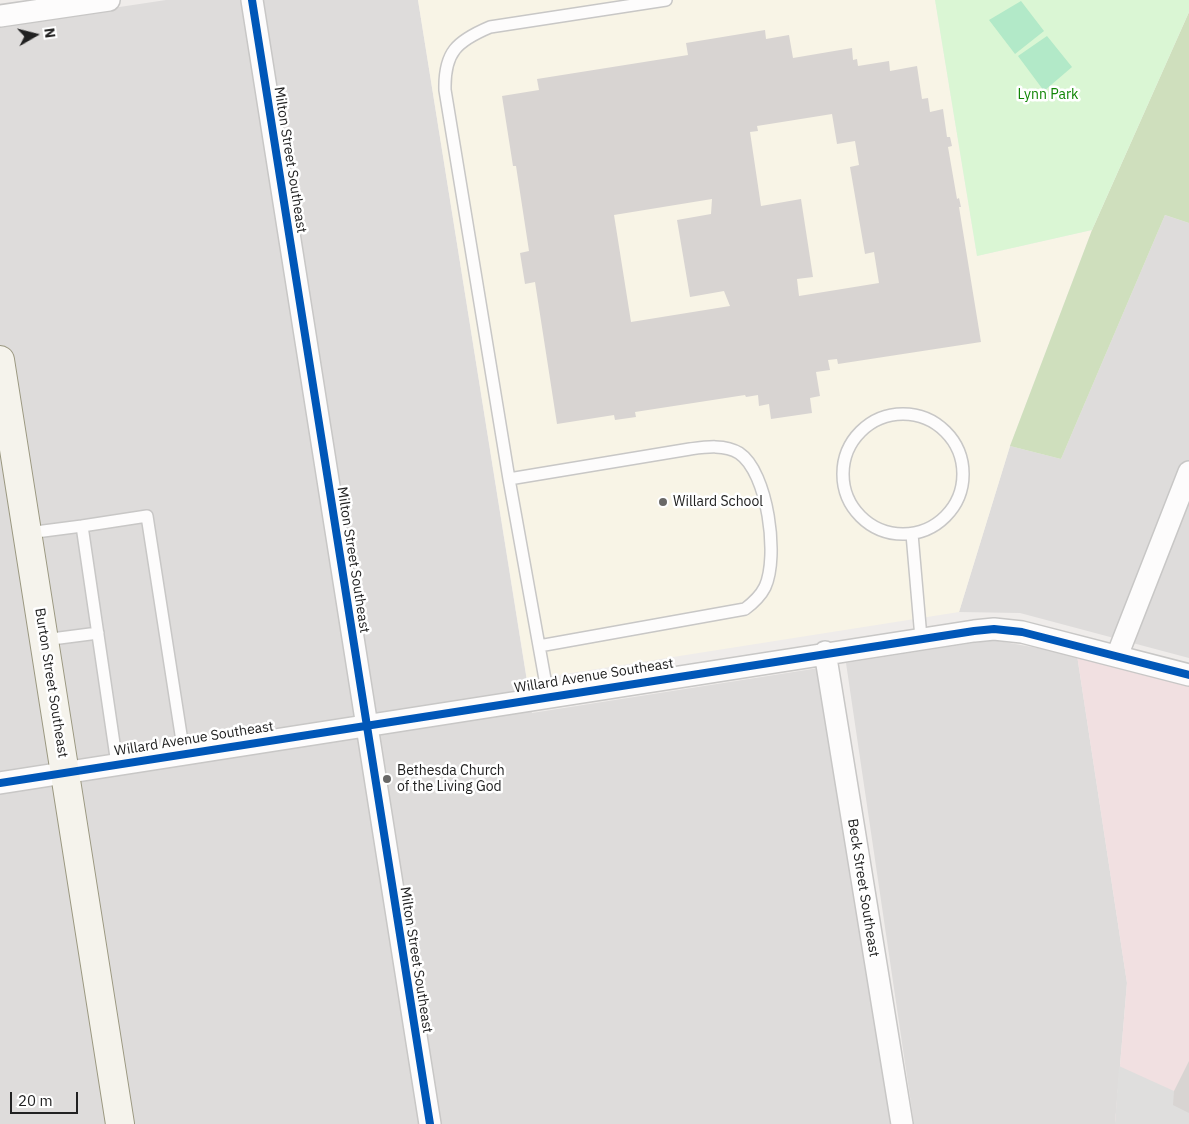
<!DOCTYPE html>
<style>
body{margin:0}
#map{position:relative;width:1189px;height:1124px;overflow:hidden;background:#efecea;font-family:"IBM Plex Sans",sans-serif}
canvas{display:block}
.north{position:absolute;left:10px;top:10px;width:50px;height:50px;-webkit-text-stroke:4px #fff;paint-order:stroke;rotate:82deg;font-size:14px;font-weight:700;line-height:20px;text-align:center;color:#212121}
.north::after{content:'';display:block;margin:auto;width:18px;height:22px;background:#212121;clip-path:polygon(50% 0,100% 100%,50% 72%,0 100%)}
.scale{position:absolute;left:10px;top:1092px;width:68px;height:22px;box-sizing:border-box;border:2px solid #212121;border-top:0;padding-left:6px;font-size:15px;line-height:18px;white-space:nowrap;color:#212121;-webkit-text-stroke:4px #fff;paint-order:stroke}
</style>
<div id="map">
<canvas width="1189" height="1124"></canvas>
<div class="north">N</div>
<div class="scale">20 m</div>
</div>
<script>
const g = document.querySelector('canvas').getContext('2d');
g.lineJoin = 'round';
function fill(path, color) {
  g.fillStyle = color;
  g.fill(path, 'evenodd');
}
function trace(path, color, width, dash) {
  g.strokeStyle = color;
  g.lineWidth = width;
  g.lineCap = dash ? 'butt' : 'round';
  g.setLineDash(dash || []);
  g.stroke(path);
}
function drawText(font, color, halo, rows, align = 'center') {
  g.font = font + ' "IBM Plex Sans",sans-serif';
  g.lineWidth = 5;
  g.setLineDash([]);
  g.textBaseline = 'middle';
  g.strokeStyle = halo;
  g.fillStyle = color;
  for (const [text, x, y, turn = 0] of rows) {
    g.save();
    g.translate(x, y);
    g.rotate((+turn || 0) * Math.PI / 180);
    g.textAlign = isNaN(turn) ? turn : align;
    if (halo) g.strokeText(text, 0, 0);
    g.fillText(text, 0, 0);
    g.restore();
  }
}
fill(new Path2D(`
 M166 0H418L532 713 819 668 894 1124H0V25Z
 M1165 215 1189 223V658L1020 613 959 612 1010 446 1061 459Z
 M993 640 1077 655 1127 983 1115 1124H914L846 663Z`), '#dedcdb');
fill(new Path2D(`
 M1077 655 1189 686V1124H1115L1127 983Z`), '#f1e0e1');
fill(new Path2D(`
 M418 0H935L977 256 1092 230 1010 446 959 612 527 680Z`), '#f8f4e6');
fill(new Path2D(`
 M1189 12V223L1165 215 1061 459 1010 446 1092 230Z`), '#cfdfbd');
fill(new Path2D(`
 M935 0H1189V12L1092 230 977 256Z`), '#daf6d4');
fill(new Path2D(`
 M1021 1 1044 31 1015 54 989 20Z
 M1047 36 1072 67 1044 91 1018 56Z`), '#b2e9c8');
fill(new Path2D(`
 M1119 1066 1174 1091 1189 1113V1124H1115Z`), '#dfdedd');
fill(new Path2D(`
 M765 30 766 39 789 35 793 58 852 48 853 60 857 59 858 66 889 61 890 71 917 66 922 99 928 98 930 112 943 109 947 137H950L952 146 948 147 957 199 959 198 961 207H959L981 342 838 364 837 359 828 360 830 370 816 372 820 396 810 398 812 413 771 419 769 404 759 406 758 395 746 397 745 395 635 412 636 417 615 420 614 415 557 424 535 282 525 284 520 253 529 251 516 166H513L502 96 539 90 537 79 688 55 686 43ZM832 114 837 144 855 141 859 165 850 167 865 254 874 252 879 283 799 296 797 279 813 277 801 199 761 206 750 132 758 131 757 126ZM712 199 711 214 677 220 690 297 724 291 730 306 631 322 614 215Z
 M1189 1061V1113L1173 1105 1174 1091Z`), '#d8d4d2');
const lane = new Path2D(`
 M843 474a60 60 0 1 1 120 0a60 60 0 1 1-120 0Z
 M509 479 690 449C705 447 725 444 739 453 768 472 779 557 765 587 760 597 753 603 745 609L539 646
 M28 533 82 526
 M912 534 921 638
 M44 640 98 633
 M548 696 509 479 445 90C444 52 457 41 490 27L666 0
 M117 764 82 526 147 516 184 754`);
const street = new Path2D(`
 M252 0 430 1124
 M0 16 109 0
 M825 652 902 1124
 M1117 656 1189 472
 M0 783 974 631 994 629 1022 632 1189 675`);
const secondary = new Path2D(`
 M0 360 120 1124`);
trace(lane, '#c8c7c6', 14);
trace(street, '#c8c7c6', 24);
trace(secondary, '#9b9880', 30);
trace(lane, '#fdfcfc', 11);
trace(street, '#fdfcfc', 21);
trace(secondary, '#f5f3ec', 28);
trace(new Path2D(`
 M252 0 430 1124
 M0 783 974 631 994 629 1022 632 1189 675`), '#0057b8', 8);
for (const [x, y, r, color] of [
 [663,502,5,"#696867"],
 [387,779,5,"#696867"]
]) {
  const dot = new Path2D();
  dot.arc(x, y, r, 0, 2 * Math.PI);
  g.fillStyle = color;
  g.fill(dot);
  trace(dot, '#fff', 2);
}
drawText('14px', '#0f8504', '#fff', [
 ["Lynn Park",1048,95]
]);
drawText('14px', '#212121', '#fff', [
 ["Milton Street Southeast",290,160,81],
 ["Milton Street Southeast",353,560,81],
 ["Willard Avenue Southeast",594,676,-9],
 ["Burton Street Southeast",51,683,81],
 ["Willard Avenue Southeast",194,739,-9],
 ["Beck Street Southeast",863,888,81],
 ["Milton Street Southeast",416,960,81]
]);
drawText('14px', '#212121', '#fff', [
 ["Willard School",673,502],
 ["Bethesda Church",397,771],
 ["of the Living God",397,787]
], 'left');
</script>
